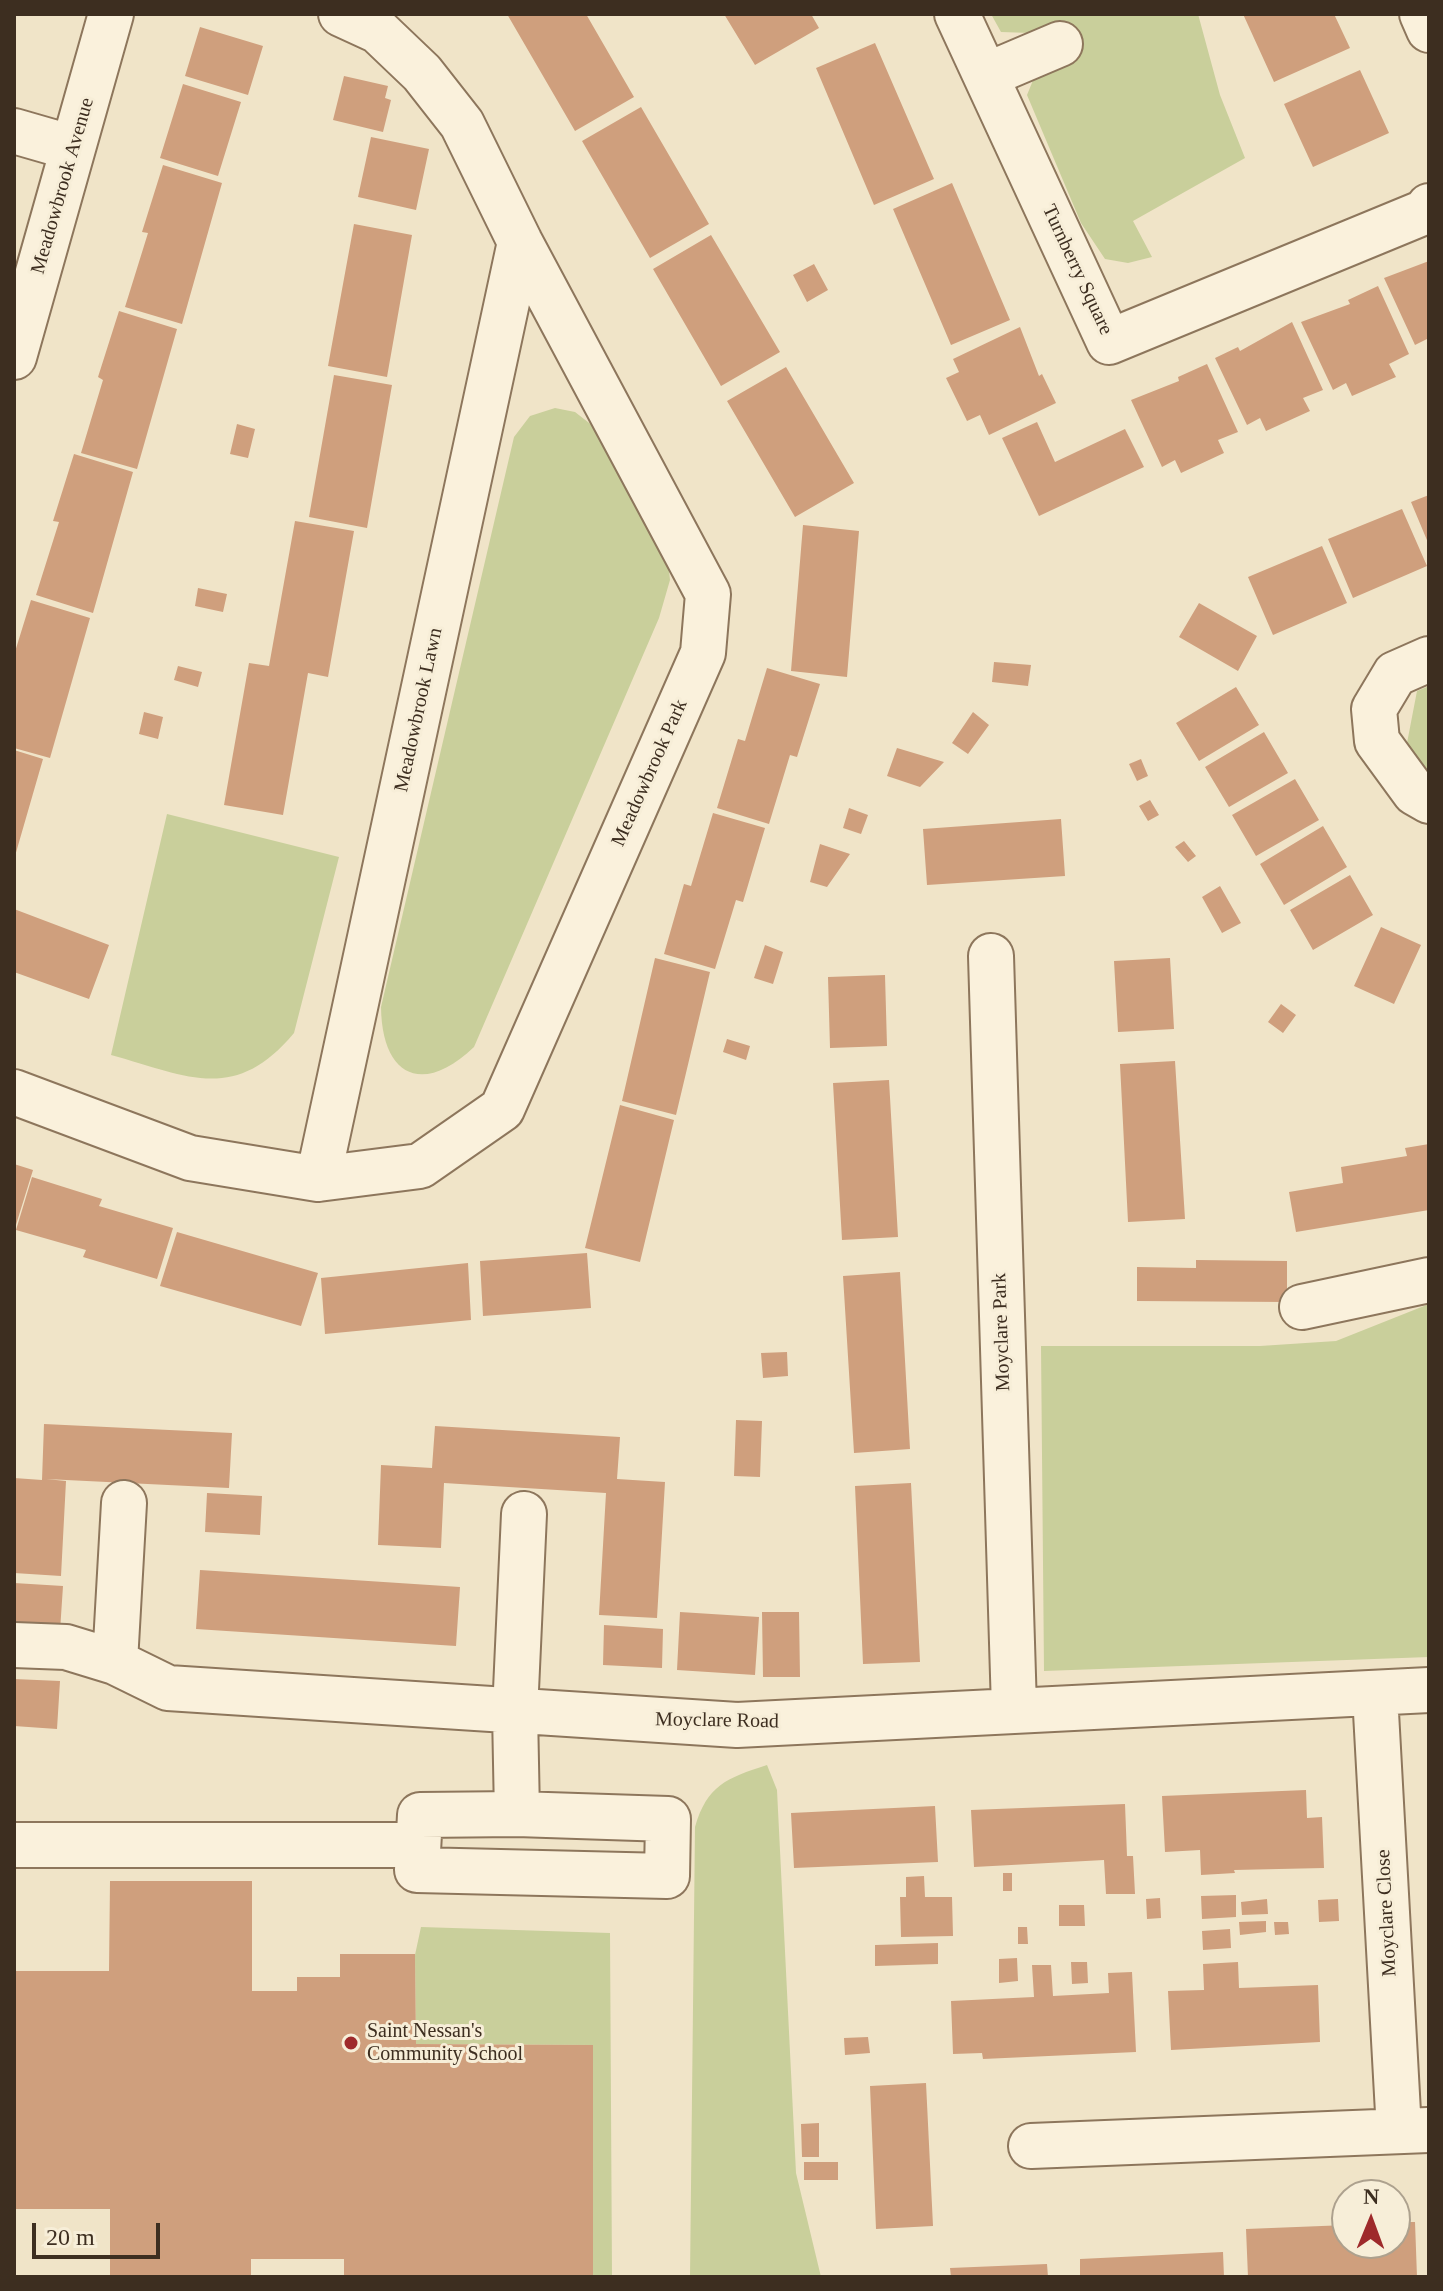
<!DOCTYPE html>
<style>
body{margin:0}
#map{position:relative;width:1443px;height:2291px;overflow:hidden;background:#f0e4c8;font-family:"Times New Roman",serif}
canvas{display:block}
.frame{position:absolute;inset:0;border:16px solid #3d2e20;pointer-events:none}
.north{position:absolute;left:1331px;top:2179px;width:80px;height:80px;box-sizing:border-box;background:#f7eed8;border:2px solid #ada18e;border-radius:50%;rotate:1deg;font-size:22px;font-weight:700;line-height:32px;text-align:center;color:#3d2e20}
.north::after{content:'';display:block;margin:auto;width:28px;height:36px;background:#9e2a2b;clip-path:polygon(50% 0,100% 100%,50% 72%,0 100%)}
.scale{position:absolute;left:32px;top:2223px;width:128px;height:36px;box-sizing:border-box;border:4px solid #3d2e20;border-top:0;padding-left:10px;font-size:24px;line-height:28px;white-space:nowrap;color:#3d2e20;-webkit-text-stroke:6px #f7eed8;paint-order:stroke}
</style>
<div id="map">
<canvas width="1443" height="2291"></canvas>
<div class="frame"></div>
<div class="north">N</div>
<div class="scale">20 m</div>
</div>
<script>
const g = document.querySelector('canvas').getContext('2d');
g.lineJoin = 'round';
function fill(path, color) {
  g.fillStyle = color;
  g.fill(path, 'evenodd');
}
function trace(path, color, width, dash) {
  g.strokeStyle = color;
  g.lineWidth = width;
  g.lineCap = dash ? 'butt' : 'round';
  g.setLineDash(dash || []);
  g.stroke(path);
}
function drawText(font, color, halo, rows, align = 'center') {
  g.font = font + ' "Times New Roman",serif';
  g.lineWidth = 6;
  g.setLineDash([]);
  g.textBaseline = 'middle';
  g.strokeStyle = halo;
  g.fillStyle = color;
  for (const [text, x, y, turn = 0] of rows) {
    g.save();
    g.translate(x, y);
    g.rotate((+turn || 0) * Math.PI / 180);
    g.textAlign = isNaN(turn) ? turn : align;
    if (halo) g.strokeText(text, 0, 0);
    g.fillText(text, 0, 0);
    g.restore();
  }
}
fill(new Path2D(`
 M991 14H1198L1220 95 1245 158 1133 221 1152 257 1128 263 1105 259 1081 223 1027 95 1038 68 1079 56 1062 20 1031 33 1001 32Z
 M555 408 575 412 593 426 662 542 668 561 670 580 659 618 474 1047C423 1096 382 1077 381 1007L514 437 530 416Z
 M1429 686V777L1407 743 1417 691Z
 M167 814 339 857 294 1033C235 1104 187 1076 111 1055Z
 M1429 1304V1657L1044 1671 1041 1346H1260L1336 1341Z
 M767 1765 777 1790 796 2173 821 2277H690L695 1827C707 1786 726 1778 767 1765Z
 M421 1927 610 1933 612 2277H593V2045L416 2044 415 1955Z`), '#c9cf9b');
fill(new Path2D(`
 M507 14H586L634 97 575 131Z
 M724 14H811L819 28 755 65Z
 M1243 14H1334L1350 48 1274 82Z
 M200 27 263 46 248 95 185 76Z
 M875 43 934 179 874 205 816 68Z
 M1360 70 1389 133 1313 167 1284 104Z
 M344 76 388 86 385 98 391 100 383 132 333 120Z
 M183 84 241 102 218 176 160 158Z
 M641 107 709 224 650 258 582 141Z
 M371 137 429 149 416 210 358 197Z
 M163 165 222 183 182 324 125 307 148 233 142 232Z
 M952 183 1010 320 951 345 893 209Z
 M354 224 412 235 387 377 328 366Z
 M711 235 780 352 721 386 653 269Z
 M1429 261V338L1415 345 1384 278Z
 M814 264 828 290 807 302 793 275Z
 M1378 286 1409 354 1389 364 1396 377 1352 396 1346 383 1333 390 1301 322 1350 304 1348 300Z
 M119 311 177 329 137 469 81 453 103 380 98 377Z
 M1292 322 1323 390 1303 398 1310 411 1266 431 1260 418 1247 425 1215 358 1238 347 1240 351Z
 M1020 327 1039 376 1042 374 1056 403 989 435 980 415 967 421 946 378 959 372 953 359Z
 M1207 364 1238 432 1218 440 1224 453 1181 473 1175 460 1162 467 1131 400 1179 381 1178 377Z
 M786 367 854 483 795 517 727 401Z
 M334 375 392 385 367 528 309 517Z
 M1037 422 1055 462 1125 429 1144 467 1039 516 1002 438Z
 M237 424 255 429 248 458 230 454Z
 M74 454 133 472 93 613 36 595 59 522 53 521Z
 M1429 495V545L1411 502Z
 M1402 509 1427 566 1353 598 1328 539Z
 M295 521 354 531 328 677 308 673 283 815 224 805 249 663 269 666Z
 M803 525 859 531 847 677 791 671Z
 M1322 546 1347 603 1273 635 1248 577Z
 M198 588 227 594 223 612 195 606Z
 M31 600 90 618 50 758 14 748V655Z
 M1199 603 1257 636 1238 671 1179 637Z
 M994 662 1031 665 1028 686 992 682Z
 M178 666 202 672 198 687 174 680Z
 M767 668 820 684 797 757 790 755 769 824 717 808 738 739 745 741Z
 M1236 687 1259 725 1199 761 1176 723Z
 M144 712 163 717 158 739 139 734Z
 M973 712 989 725 968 754 952 743Z
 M1264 732 1288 773 1229 807 1205 767Z
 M897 748 944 762 920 787 887 776Z
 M14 750 43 759 15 856H14Z
 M1141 759 1148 776 1137 781 1129 764Z
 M1295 779 1319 820 1256 856 1232 815Z
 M1150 800 1159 815 1148 821 1139 806Z
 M849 808 868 815 861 834 843 828Z
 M713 813 765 828 743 902 736 900 715 969 664 954 684 884 691 886Z
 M1061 819 1065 876 927 885 923 829Z
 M1323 826 1347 867 1284 905 1260 864Z
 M1184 841 1196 856 1188 862 1175 847Z
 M820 844 850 854 827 887 810 882Z
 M1350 875 1373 915 1313 950 1290 910Z
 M1220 886 1241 923 1222 933 1202 897Z
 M14 909 109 945 89 999 14 972Z
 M1381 927 1421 945 1394 1004 1354 986Z
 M765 945 783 952 773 984 754 978Z
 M655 958 710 972 676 1115 622 1101Z
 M1170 958 1174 1029 1118 1032 1114 961Z
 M885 975 887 1046 830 1048 828 977Z
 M1281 1004 1296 1015 1283 1033 1268 1022Z
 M727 1039 750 1046 746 1060 723 1052Z
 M1175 1061 1185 1219 1128 1222 1120 1064Z
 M889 1080 898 1237 842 1240 833 1083Z
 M620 1105 674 1120 640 1262 585 1248Z
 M1429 1144V1210L1296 1232 1289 1192 1343 1183 1341 1167 1407 1156 1405 1148Z
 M14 1164 33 1170 15 1228H14Z
 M32 1177 102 1199 99 1206 173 1228 157 1279 83 1257 86 1250 16 1230Z
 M177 1232 318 1273 301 1326 160 1286Z
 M587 1253 591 1308 483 1316 480 1261Z
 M1196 1260 1287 1261V1302L1137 1301V1267L1196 1268Z
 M468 1263 471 1320 325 1334 321 1278Z
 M900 1272 910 1449 854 1453 843 1276Z
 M787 1352 788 1376 763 1378 761 1353Z
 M736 1420 762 1421 760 1477 734 1476Z
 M44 1424 232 1433 229 1488 46 1479 66 1481 61 1576 14 1573V1478L42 1480Z
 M435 1426 620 1437 617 1479 665 1482 657 1618 599 1615 606 1493 444 1483 441 1548 378 1545 381 1465 432 1468Z
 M911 1483 920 1662 863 1664 855 1486Z
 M207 1493 262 1496 260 1535 205 1532Z
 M200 1570 460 1587 456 1646 196 1629Z
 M14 1583 63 1586 60 1631 14 1628Z
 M680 1612 759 1617 755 1675 677 1670Z
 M762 1612H799L800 1677H763Z
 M604 1625 663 1629 662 1668 603 1665Z
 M14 1679 60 1681 57 1729 14 1726Z
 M1306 1790 1307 1818 1322 1817 1324 1868 1234 1870 1235 1873 1201 1875 1200 1850 1165 1852 1162 1796Z
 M1125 1804 1127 1856H1133L1135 1894H1106L1104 1860 974 1867 971 1810Z
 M935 1806 938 1862 794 1868 791 1813Z
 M1003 1873H1012V1891H1003Z
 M924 1876 925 1897H952L953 1936 901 1937 900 1897H906V1877Z
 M110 1881H252V1991H297V1977H340V1954H415L416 2044 593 2045V2277H344V2259H251V2277H110V2209H14V1971H109Z
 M1236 1895V1917L1202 1919 1201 1896Z
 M1160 1898 1161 1918 1147 1919 1146 1899Z
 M1267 1899 1268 1914 1242 1915 1241 1902Z
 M1338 1899 1339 1921 1319 1922 1318 1900Z
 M1059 1905H1084L1085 1926H1059Z
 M1266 1921V1932L1240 1935 1239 1922Z
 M1274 1922H1288L1289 1934 1275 1935Z
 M1018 1927H1027L1028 1944H1018Z
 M1230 1929 1231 1948 1203 1950 1202 1931Z
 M938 1943V1964L875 1966V1945Z
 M1017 1958 1018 1981 999 1983V1959Z
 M1071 1962H1087L1088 1983 1072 1984Z
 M1238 1962 1239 1988 1318 1985 1320 2042 1171 2050 1168 1991 1204 1990 1203 1964Z
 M1032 1965H1051L1053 1996 1109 1993 1108 1973 1132 1972 1136 2052 983 2059 982 2053 953 2054 951 2001 1034 1997Z
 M868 2037 870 2053 845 2055 844 2038Z
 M926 2083 933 2226 876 2229 870 2086Z
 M819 2123V2157H802L801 2124Z
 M804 2162H838V2180H804Z
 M1395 2222H1415L1417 2277H1248L1246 2229 1347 2225V2243H1395Z
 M1223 2252 1224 2277H1080V2259Z
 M1047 2264 1048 2277H951L950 2268Z`), '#cf9f7d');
const minor = new Path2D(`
 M957 14 1109 342 1427 211 1429 206
 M1422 14 1429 30
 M987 75 1060 44
 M14 131 73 148
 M14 357 111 14
 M1429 659 1395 674 1374 709 1377 741 1415 793 1429 801
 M991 956 1014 1708
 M14 1092 190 1158 318 1179 420 1166 502 1109 703 653 708 594 520 242 462 124 422 73 378 31 341 14
 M318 1179 520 242
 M1302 1307 1429 1280
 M14 1645 66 1647 115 1662 168 1688 737 1725 1429 1690
 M115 1662 124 1503
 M1375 1694 1399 2131
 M517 1814 668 1819 667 1876 417 1870 420 1815Z
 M517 1814 515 1712 524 1514
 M14 1845H418
 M1031 2146 1428 2130`);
trace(minor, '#8d765c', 48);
trace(minor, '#faf1dc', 44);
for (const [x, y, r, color] of [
 [351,2043,8,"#9e2a2b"]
]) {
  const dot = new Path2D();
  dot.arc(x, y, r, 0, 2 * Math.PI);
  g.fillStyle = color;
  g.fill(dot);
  trace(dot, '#f7eed8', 3);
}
drawText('20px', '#3d2e20', '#f7eed8', [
 ["Meadowbrook Avenue",63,186,-74],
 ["Turnberry Square",1077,270,65],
 ["Meadowbrook Lawn",419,710,-78],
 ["Meadowbrook Park",650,773,-66],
 ["Moyclare Park",1002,1332,-92],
 ["Moyclare Road",717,1721,1],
 ["Moyclare Close",1387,1913,-93]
]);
drawText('20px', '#3d2e20', '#f7eed8', [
 ["Saint Nessan's",367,2032],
 ["Community School",367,2055]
], 'left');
</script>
